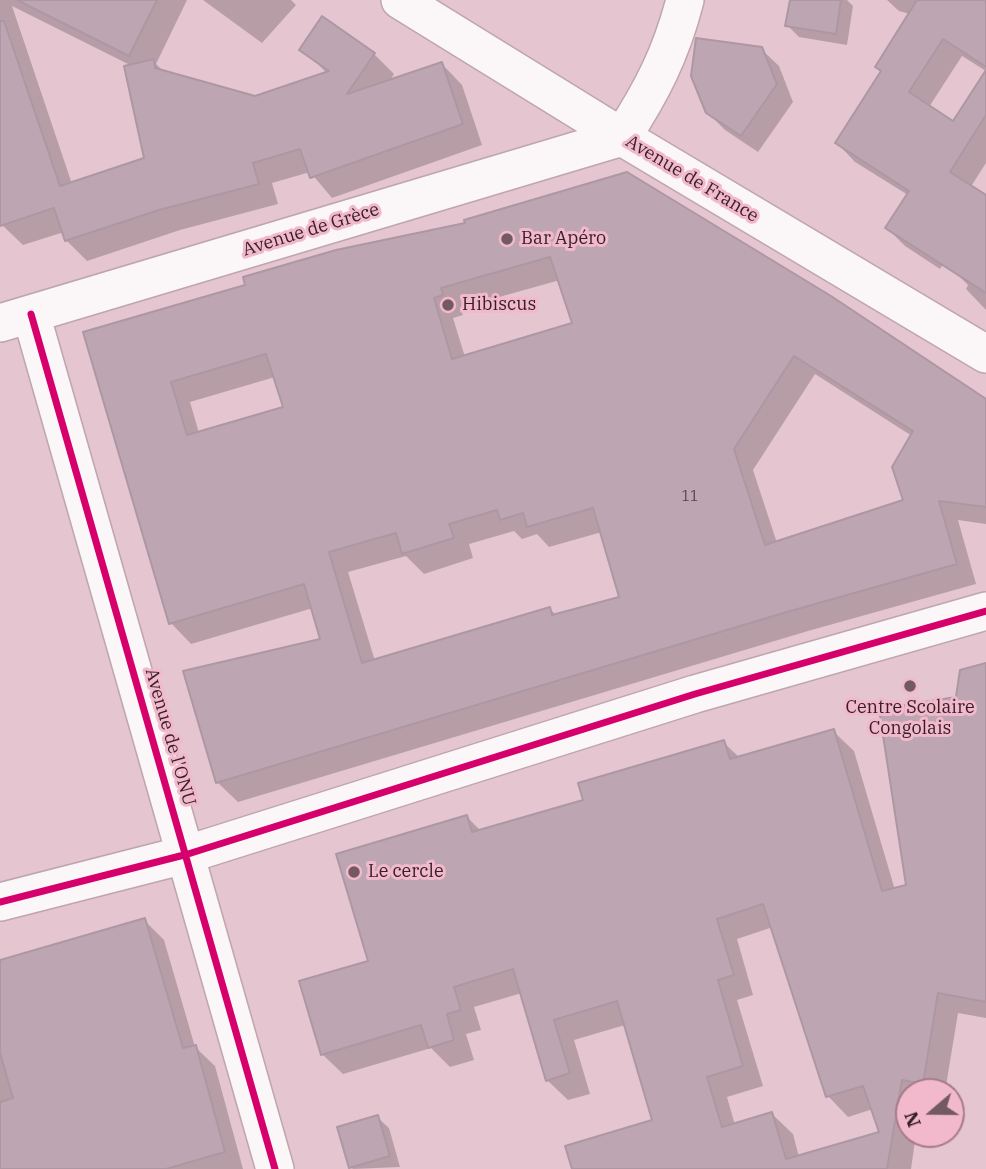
<!DOCTYPE html>
<meta charset="utf-8">
<style>
body{margin:0}
#map{position:relative;width:986px;height:1169px;overflow:hidden;background:#e5c5d0;font-family:"IBM Plex Serif",serif}
canvas{display:block}
.north{position:absolute;left:895px;top:1078px;width:70px;height:70px;box-sizing:border-box;background:#f2b8cc;border:2px solid #a67b8a;border-radius:50%;rotate:250deg;font-size:19px;font-weight:700;line-height:28px;text-align:center;color:#341f26}
.north::after{content:'';display:block;margin:auto;width:24px;height:32px;background:#725962;clip-path:polygon(50% 0,100% 100%,50% 72%,0 100%)}
</style>
<div id="map">
<canvas width="986" height="1169"></canvas>
<div class="north">N</div>
</div>
<script>
const g = document.querySelector('canvas').getContext('2d');
g.lineJoin = 'round';
function fill(path, color) {
  g.fillStyle = color;
  g.fill(path, 'evenodd');
}
function trace(path, color, width, dash) {
  g.strokeStyle = color;
  g.lineWidth = width;
  g.lineCap = dash ? 'butt' : 'round';
  g.setLineDash(dash || []);
  g.stroke(path);
}
function drawText(font, color, halo, rows, align = 'center') {
  g.font = font + ' "IBM Plex Serif",serif';
  g.lineWidth = 6;
  g.setLineDash([]);
  g.textBaseline = 'middle';
  g.strokeStyle = halo;
  g.fillStyle = color;
  for (const [text, x, y, turn = 0] of rows) {
    g.save();
    g.translate(x, y);
    g.rotate((+turn || 0) * Math.PI / 180);
    g.textAlign = isNaN(turn) ? turn : align;
    if (halo) g.strokeText(text, 0, 0);
    g.fillText(text, 0, 0);
    g.restore();
  }
}
fill(new Path2D(`
 M0 0H187L156 64 164 72 255 98 327 73 302 49 374 54 394 74 389 82 442 64 462 85 482 145 332 198 310 172 272 183 278 204 180 230 87 261 66 240 64 232 23 245 2 225 0 218ZM12 6 132 66 146 160 72 184Z
 M203 0H291L296 5 262 43Z
 M791 0H847L853 6 847 45 799 37 787 25Z
 M887 0H986V71L962 56 929 107 954 123 986 73V163L970 188 983 202 940 269 905 246 887 228 908 195 855 162 837 143 882 72 910 14 899 11Z
 M761 49 779 66 793 102 758 152 725 130 707 112Z
 M467 225 986 405V524L958 520 976 584 808 631 238 802 217 782 322 641 313 608 191 644 171 623 85 333ZM560 280 574 324 465 357 453 318 463 315 460 308ZM815 374 912 436 905 501 777 543 753 470ZM275 377 285 408 199 433 190 402ZM514 531 522 539 537 534 549 547 602 532 621 598 557 616 550 609 375 661 348 572 406 556 424 574 473 558 469 544Z
 M986 240V310L966 289 968 285 954 271Z
 M986 664V1018L958 1013 945 1092H909V1134H916L911 1169H574L654 1121 625 1025 574 1040 590 1094 568 1100 547 1080 522 993 474 1007 481 1030 466 1034 474 1060 450 1067 431 1048 343 1074 322 1054 370 962 467 817 481 831 585 801 723 742 740 758 833 731 854 751 895 890 908 887 957 699ZM773 927 828 1096 848 1117 873 1109 881 1133 799 1157 793 1134 772 1114 735 1125 727 1097 763 1086 737 1000 753 995 737 939Z
 M144 920 164 940 195 1047 215 1066 243 1169H0V962Z
 M377 1117 389 1128 400 1167 353 1169 350 1167Z`), '#0003');
const building = new Path2D(`
 M17 0H157L129 56Z
 M790 0H841L836 34 785 26Z
 M917 0H986V67L943 39 909 92 953 121 986 70V115L950 172 986 195V293L885 228 909 191 835 143 881 71 875 67Z
 M322 16 375 53 347 94 442 62 463 124 310 178 300 149 253 163 259 184 159 210 65 241 54 208 0 226V21H4L60 186 144 158 124 66 154 59 155 68 255 96 329 71 299 50Z
 M696 38 762 47 777 84 741 136 706 113 691 76Z
 M627 172 831 296 986 399V507L939 501 957 564 787 612 216 783 183 671 320 639 304 584 169 624 83 332 245 285 243 277 336 250 465 223 464 220ZM550 257 572 323 452 359 434 298 443 295 441 288ZM266 354 283 407 187 435 171 382ZM794 356 913 431 892 467 903 500 765 545 734 449ZM593 508 619 597 552 615 550 607 362 663 329 552 396 533 402 554 454 538 449 524 497 510 500 520 523 513 527 527Z
 M986 663V1002L938 993 923 1084 902 1080 887 1169H572L565 1146 652 1120 617 1001 554 1020 570 1073 546 1081 513 969 454 987 461 1010 447 1014 454 1040 428 1048 421 1025 321 1055 299 981 368 961 336 854 467 815 472 832 583 800 578 783 724 740 730 759 834 729 882 891 906 885 879 709 956 697 960 670ZM763 904 826 1097 863 1086 879 1132 786 1159 772 1112 722 1127 707 1077 743 1066 718 980 734 975 717 919Z
 M145 918 183 1048 196 1045 225 1152 166 1169H0V1102L13 1098 0 1053V960Z
 M378 1115 390 1156 349 1168 337 1127Z`);
fill(building, '#bda6b1');
trace(building, '#ad97a2', 2);
const minor = new Path2D(`
 M400 0 622 137 986 354
 M622 137C652 91 671 54 685 0
 M31 314 275 1169
 M0 323 622 137
 M0 902 188 854 695 694 986 611`);
trace(minor, '#bea5ae', 40);
trace(minor, '#fbf6f8', 37);
trace(new Path2D(`
 M31 314 275 1169
 M0 902 188 854 695 694 986 611`), '#d6006c', 7);
for (const [x, y, r, color] of [
 [507,239,7,"#725962"],
 [448,305,7,"#725962"],
 [910,686,7,"#725962"],
 [354,872,7,"#725962"]
]) {
  const dot = new Path2D();
  dot.arc(x, y, r, 0, 2 * Math.PI);
  g.fillStyle = color;
  g.fill(dot);
  trace(dot, '#f2b8cc', 2.5);
}
drawText('14px', '#564149', null, [
 ["11",690,497]
]);
drawText('18px', '#341f26', '#f2b8cc', [
 ["Avenue de France",692,179,31],
 ["Avenue de Grèce",311,230,-17],
 ["Avenue de l'ONU",170,737,74]
]);
drawText('18px', '#341f26', '#f2b8cc', [
 ["Bar Apéro",521,239],
 ["Hibiscus",462,305],
 ["Centre Scolaire",910,708,"center"],
 ["Congolais",910,729,"center"],
 ["Le cercle",368,872]
], 'left');
</script>
